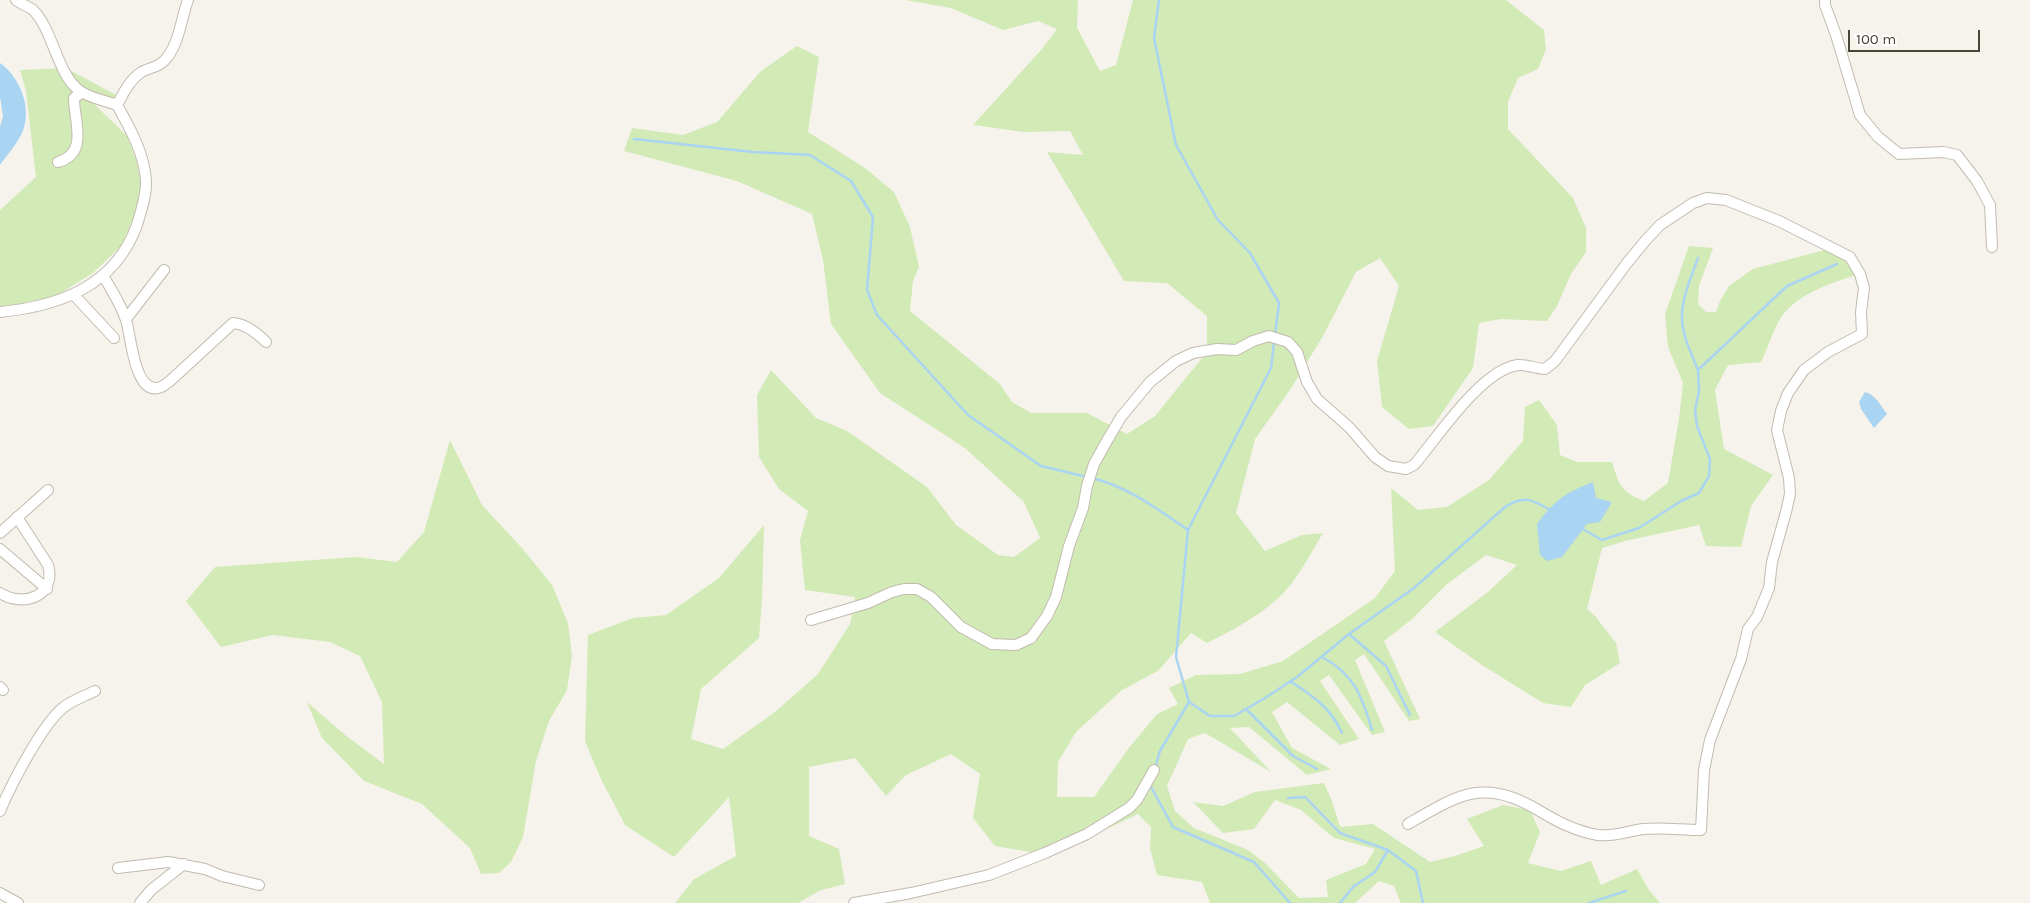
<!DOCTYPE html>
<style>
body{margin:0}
#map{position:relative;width:2030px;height:903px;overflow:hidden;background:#f6f3ec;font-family:Karla,sans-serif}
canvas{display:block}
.scale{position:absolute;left:1848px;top:30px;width:132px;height:22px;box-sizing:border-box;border:2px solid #4b4439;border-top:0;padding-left:6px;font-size:15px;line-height:18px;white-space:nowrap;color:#4b4439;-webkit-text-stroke:4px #fff;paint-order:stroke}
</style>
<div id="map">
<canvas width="2030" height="903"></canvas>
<div class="scale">100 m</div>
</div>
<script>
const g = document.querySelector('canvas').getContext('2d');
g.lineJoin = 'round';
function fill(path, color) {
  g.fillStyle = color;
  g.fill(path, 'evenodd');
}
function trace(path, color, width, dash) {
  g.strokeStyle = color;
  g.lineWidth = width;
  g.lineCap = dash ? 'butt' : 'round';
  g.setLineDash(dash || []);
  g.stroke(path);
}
fill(new Path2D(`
 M905 0H1078L1077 28 1100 71 1116 65 1133 0H1506L1544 30 1546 49 1538 69 1518 78 1508 102V129L1573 198 1586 228V252L1571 274 1557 306 1547 321 1501 319 1479 323 1473 368 1433 426 1409 429 1382 407 1377 361 1399 286 1380 258 1356 272 1323 336 1290 390 1255 439 1236 513 1265 551 1302 535 1323 533C1309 556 1296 583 1276 600 1256 618 1231 631 1207 643L1191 633 1158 671 1122 690 1076 732 1058 762 1057 797H1094L1128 749 1157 714 1178 704 1169 688 1196 675 1240 674 1283 661 1375 598 1395 571 1391 488 1418 510 1447 507 1489 480 1523 441 1525 407 1539 400 1557 425 1560 455 1577 462H1612C1619 485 1621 492 1644 501L1668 483 1679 419 1683 383 1668 347 1665 314 1689 246 1713 248 1699 286 1698 304 1706 312H1716L1720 301 1729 286 1753 269 1832 248 1850 257 1860 274C1833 282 1799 293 1782 316 1773 329 1768 348 1761 362L1728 365 1715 390 1724 449 1773 475 1751 506 1741 547 1706 546 1699 525 1625 541 1602 548 1587 609 1595 616 1616 643 1620 663 1585 685 1571 707 1543 703 1482 665 1435 632 1488 592 1517 565 1486 555 1446 585 1412 619 1384 641 1420 719 1409 721 1364 654 1355 660 1385 732 1372 735 1329 675 1320 681 1359 739 1340 745 1287 702 1272 712 1292 748 1331 769 1307 775 1249 727 1230 728 1271 772 1205 733 1188 739 1167 786 1175 811 1194 828 1248 850 1264 862 1299 898 1328 897 1326 880 1366 864 1375 849 1334 838 1301 810 1275 800 1254 829 1223 833 1193 802 1223 806 1255 792 1324 783 1332 801 1340 827 1373 824 1430 862 1455 856 1484 846 1467 819 1503 805 1530 810 1540 832 1528 863 1561 871 1591 861 1601 885 1637 869 1649 890 1660 903H1401L1394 886 1379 881 1355 903H1210L1202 882 1157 875 1150 848 1151 827 1138 814 1096 834 1042 854 995 846 973 818 980 774 951 754 906 775 886 796 855 758 809 767V836L839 849 845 884 821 890 798 903H675L694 879 736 856 729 797 674 857 625 825 600 777 585 741 588 635 633 618 666 615 719 578 764 525 762 599 759 638 701 689 691 739 723 749 775 712 818 674 850 624 855 597 805 590 800 540 808 511 779 489 759 457 757 395 771 370 816 418 847 431 927 487 956 525 998 555 1014 557 1040 538 1024 502 965 448 880 393 831 324 823 260 812 214 737 181 624 151 632 128 683 135 717 122 761 71 797 46 819 57 808 132 865 168 894 192 910 227 919 267 913 281 910 311 1000 384 1012 402 1031 413H1087L1127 434 1155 416 1207 352V316L1167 283 1124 281 1047 152 1083 155 1070 131 1024 132 973 125 1042 49 1057 29 1038 21 1003 30 951 8Z
 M66 68 118 96 93 103 127 136 137 162 141 185 135 215 121 246 93 273 56 296 13 305 0 306V210L36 177 26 91 20 70Z
 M450 440 482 505 522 548 552 585 568 623 572 656 567 690 549 721 536 761 523 837 511 862 499 873 481 874 470 848 422 804 364 781 322 738 307 702 345 735 384 764 382 702 360 656 330 642 273 635 221 647 186 601 215 567 356 557 397 562 424 532Z`), '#d2eab5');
fill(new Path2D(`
 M0 63C20 77 33 109 22 133 17 144 7 155 0 165V127L3 116 0 97Z
 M1865 392C1875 394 1881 406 1887 414L1874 428 1861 409 1859 402Z
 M1593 482 1596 498 1612 502 1600 522 1587 524 1562 557 1547 561 1540 555 1537 524C1555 499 1566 493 1593 482Z`), '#a9d4f2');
trace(new Path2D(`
 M1159 0 1154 38 1176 145 1218 220 1250 253 1279 303 1275 336
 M634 139 753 152 810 155 851 181 873 217 867 290 877 315 968 415 1041 466 1087 477
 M1698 258C1692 275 1681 300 1682 318 1682 335 1692 355 1698 370
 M1092 478C1129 487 1157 509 1188 530
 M1581 528 1602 540 1639 528 1681 501 1699 493 1709 476 1710 459 1697 426 1695 410 1699 391 1698 370 1787 286 1837 264
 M1349 634 1386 666 1410 715
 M1322 657C1354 674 1362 696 1372 730
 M1290 681C1313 696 1330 707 1342 733
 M1189 702 1176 657 1188 530 1271 368 1274 342
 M1246 709 1293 756 1317 769
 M1155 768 1160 751 1189 702 1210 716H1234L1265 698 1297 677 1349 634 1414 588 1505 507C1524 495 1532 499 1550 510
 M1150 785 1173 827 1254 862 1290 903
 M1288 798 1305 797 1340 833 1388 850
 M1340 903 1353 887 1375 872 1388 850 1416 871 1423 903
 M1589 903 1626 891`), '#a9d4f2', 2.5);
const minor = new Path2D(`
 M1825 0V5L1836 35 1860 115 1878 137 1899 154 1943 152 1957 155 1977 181 1990 205 1992 247
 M117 105C123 94 129 81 140 73 147 68 157 68 164 61 179 46 181 19 188 0
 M58 162C89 153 74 122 74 98L81 93
 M103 275C111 290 121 304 126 320 131 334 134 398 161 387 164 386 167 383 170 381L233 323C245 324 258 334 266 342
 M73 294 114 338
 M0 312C60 306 115 286 137 225 141 211 147 194 146 180 144 153 130 128 117 105 106 101 90 98 80 91 57 75 53 29 33 10 28 6 21 4 16 0
 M126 319 164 270
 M0 533 48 490
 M0 549 47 589
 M0 593C23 608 57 596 48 565L17 517
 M811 620 868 603 892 592 904 589H917L931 597 961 627 992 644 1016 645 1031 638 1047 616 1056 597 1069 546 1083 508 1087 486 1094 464 1108 439 1121 417 1150 382 1176 361 1193 353 1217 349 1236 350 1253 341 1269 336 1288 342 1297 352 1307 382 1317 399 1349 427 1375 457 1388 466 1406 469 1414 465C1438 437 1481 370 1518 365 1526 364 1537 369 1545 369L1555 361 1627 263 1646 240 1660 225 1693 203 1707 198 1726 200 1779 221 1850 257 1860 274 1864 288 1861 312 1862 334 1828 352 1804 370 1788 393 1781 411 1777 430 1789 478 1790 494 1786 512 1772 562 1769 588 1757 617 1748 629 1741 659 1710 740 1704 770 1701 830C1682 830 1662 827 1643 829 1628 831 1614 837 1598 835 1575 831 1558 822 1538 810 1484 777 1458 795 1408 824
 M0 687 3 690
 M0 811C11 785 42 724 64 707 73 700 85 696 95 691
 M118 868 168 862 205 869 222 876 259 885
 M0 893 18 903
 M140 903 151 890 184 864
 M854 903 911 893 989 875 1045 853 1087 834 1129 808 1137 800 1154 770`);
trace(minor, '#c2bbae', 12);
trace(minor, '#fff', 10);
</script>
